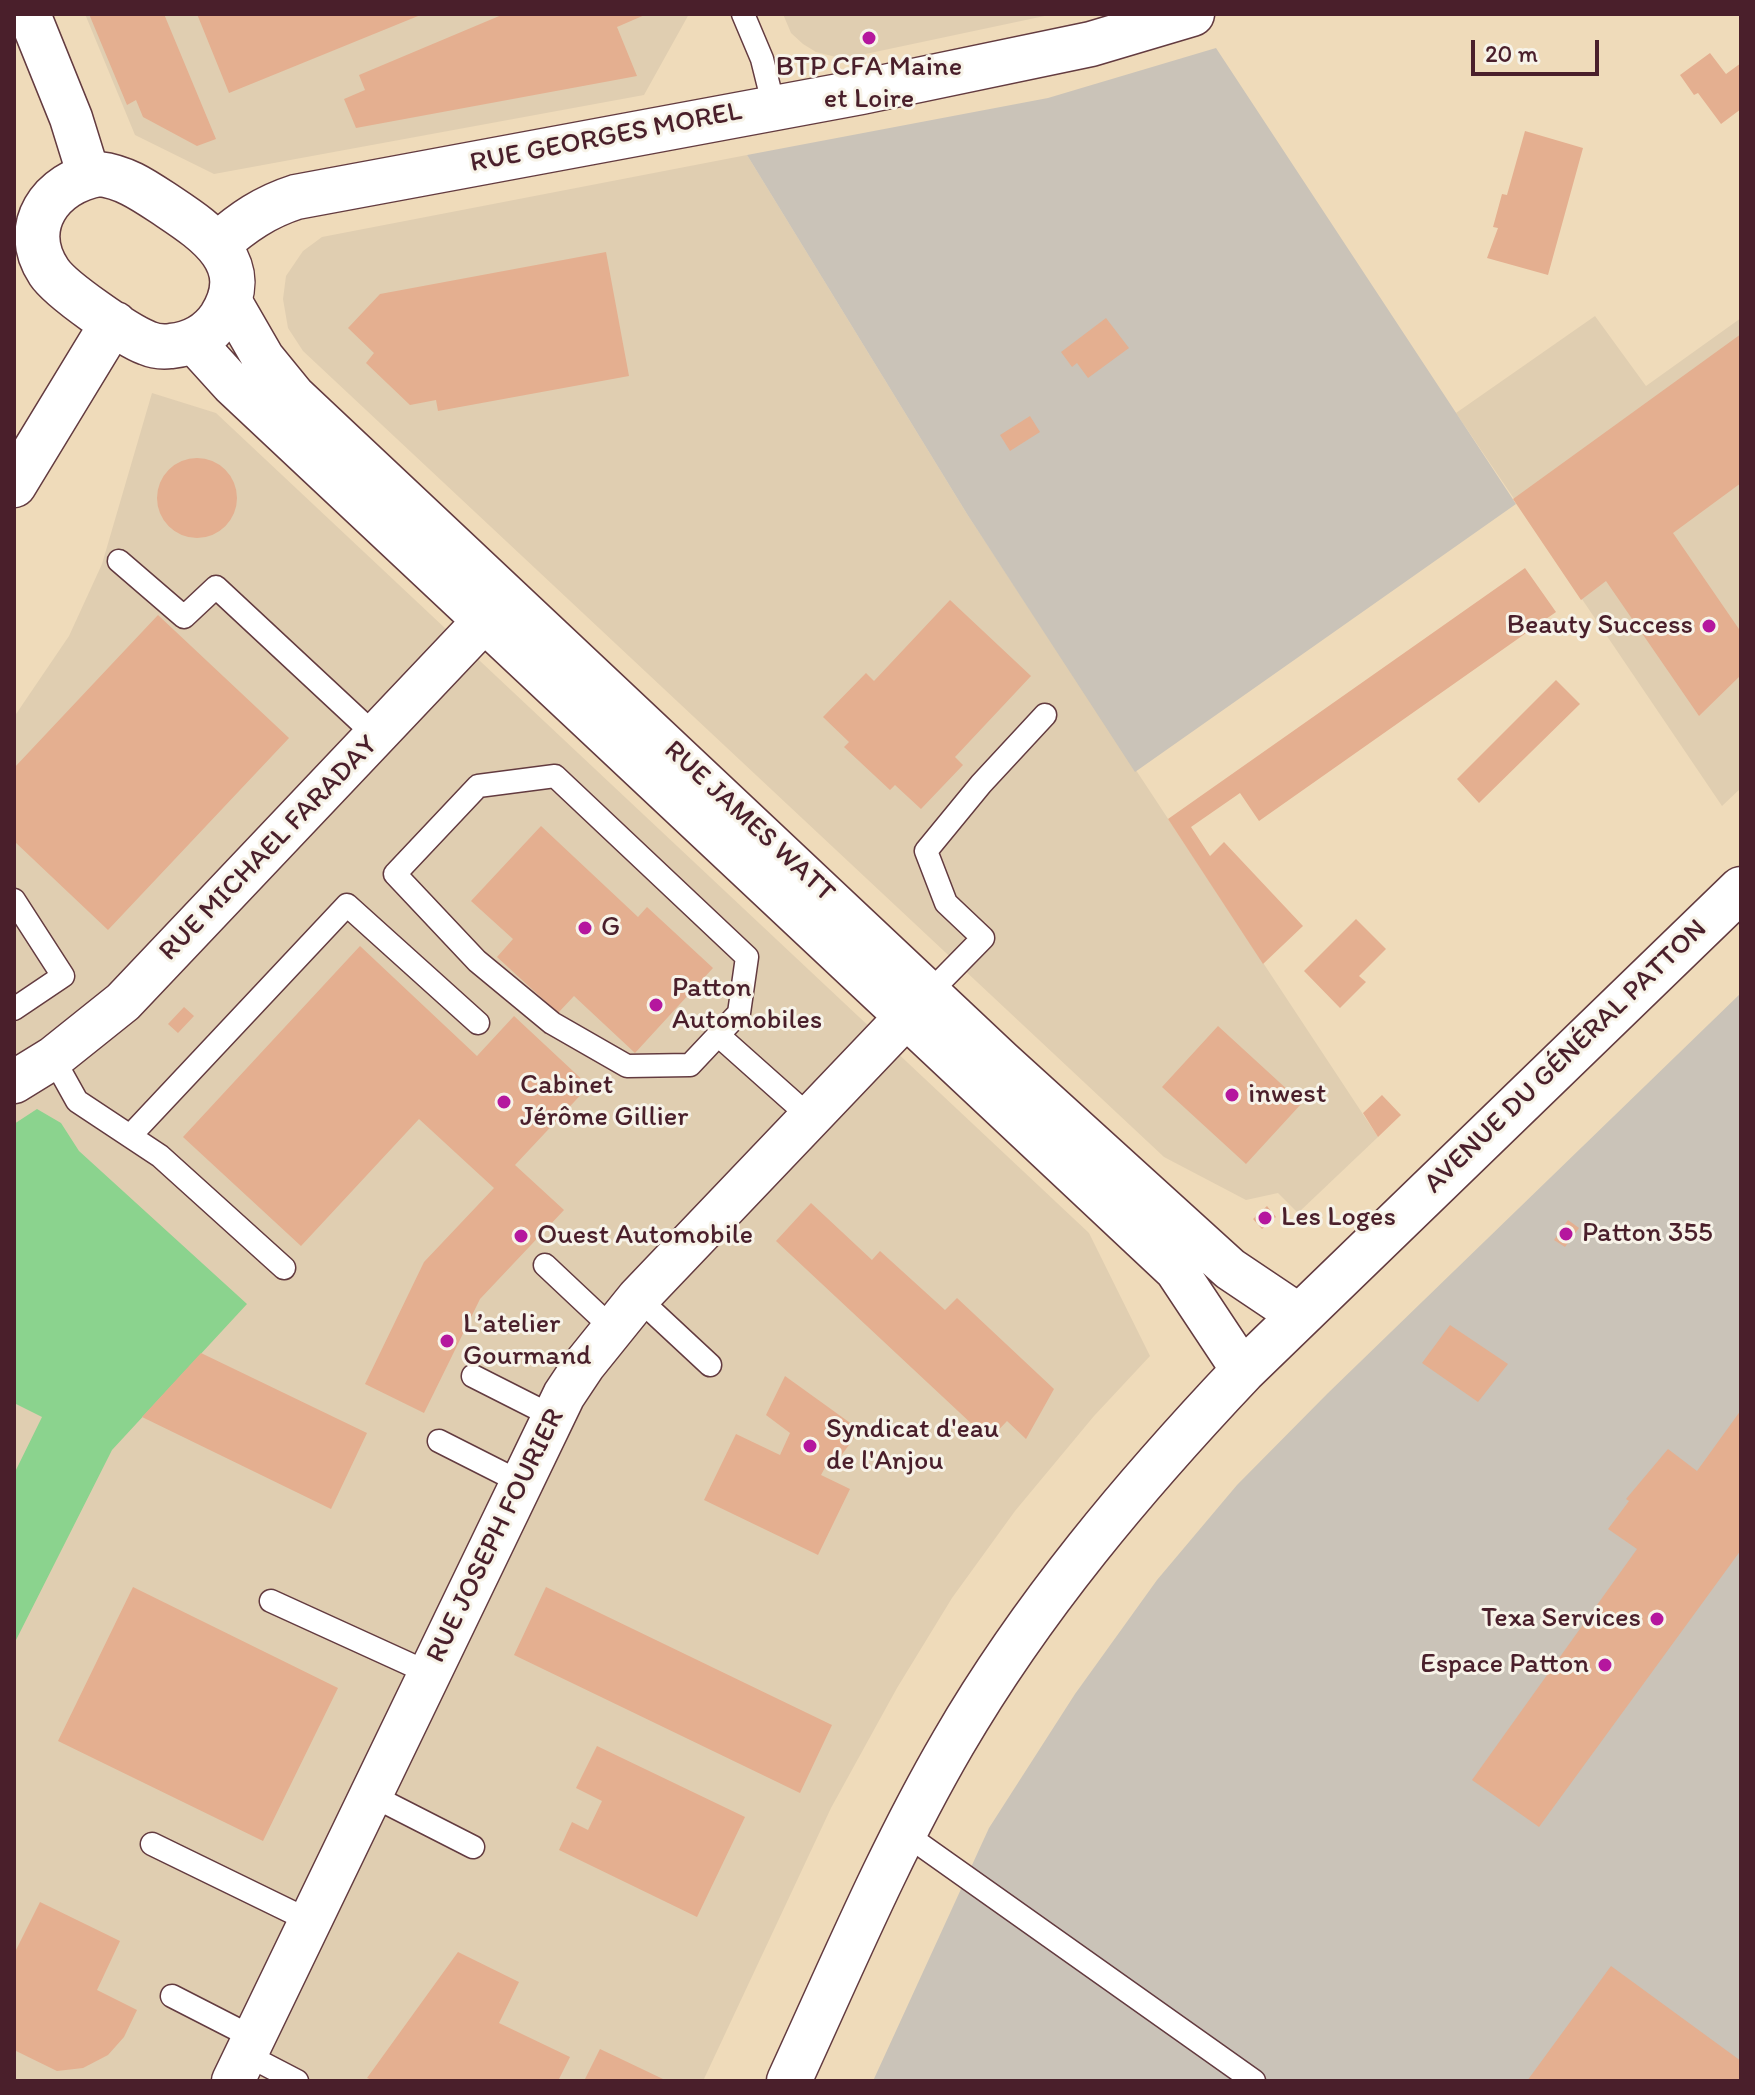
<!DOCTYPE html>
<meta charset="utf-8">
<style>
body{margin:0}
#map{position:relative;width:1755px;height:2095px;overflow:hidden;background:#efdbba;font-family:Itim,sans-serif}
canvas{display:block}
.frame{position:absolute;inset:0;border:16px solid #4a1f2b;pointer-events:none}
.scale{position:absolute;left:1471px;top:40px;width:128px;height:36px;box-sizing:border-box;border:4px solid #4a1f2b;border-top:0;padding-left:10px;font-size:24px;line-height:28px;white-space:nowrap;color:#4a1f2b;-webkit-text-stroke:6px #f7f3e8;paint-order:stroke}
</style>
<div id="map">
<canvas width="1755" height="2095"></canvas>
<div class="frame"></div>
<div class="scale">20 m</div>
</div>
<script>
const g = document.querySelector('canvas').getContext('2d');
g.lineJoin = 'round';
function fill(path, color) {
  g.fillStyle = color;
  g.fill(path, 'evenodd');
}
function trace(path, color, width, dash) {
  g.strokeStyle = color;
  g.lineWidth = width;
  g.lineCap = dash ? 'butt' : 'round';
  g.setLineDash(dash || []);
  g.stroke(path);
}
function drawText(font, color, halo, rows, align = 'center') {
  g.font = font + ' Itim,sans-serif';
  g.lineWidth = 6;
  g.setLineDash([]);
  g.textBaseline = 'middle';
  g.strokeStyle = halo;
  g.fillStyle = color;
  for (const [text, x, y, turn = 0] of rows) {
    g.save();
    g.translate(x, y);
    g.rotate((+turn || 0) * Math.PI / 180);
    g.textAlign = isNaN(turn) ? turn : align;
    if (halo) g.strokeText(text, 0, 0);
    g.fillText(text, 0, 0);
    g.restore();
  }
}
fill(new Path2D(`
 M85 14H689L644 95 214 174 135 135Z
 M783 14H1054L856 56 836 57 816 52 803 44 791 33Z
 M747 155 967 514 1378 1137 1298 1213 1278 1193 1246 1200 1164 1157 303 351 288 328 283 299 286 276 303 251 322 237Z
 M1595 316 1646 386 1741 318V788L1722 806 1456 413Z
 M152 393 216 413 1089 1233 1150 1356 1094 1416 1015 1511 952 1598 897 1688 831 1808 703 2081H14V717L69 636 102 564Z`), '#e0ceb1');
fill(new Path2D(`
 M1216 48 1516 504 1135 772 967 514 747 155 1048 98Z
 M1741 993V2081H873L989 1828 1075 1694 1157 1580 1237 1485 1328 1393Z`), '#cac3b8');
fill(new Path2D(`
 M37 1109 61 1123 79 1151 247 1304 112 1450 14 1644V1474L42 1417 14 1403V1124Z`), '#8bd38e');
fill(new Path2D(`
 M89 14H164L216 139 197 146 143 117 136 100 127 105Z
 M197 14H423L229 93Z
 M504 14H647L617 27 637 76 356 128 344 99 365 90 359 75Z
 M1710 53 1726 74 1741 63V109L1721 124 1698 93 1694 95 1680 75Z
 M1525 131 1583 148 1548 275 1487 258 1498 228 1493 227 1502 194 1507 195Z
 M606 252 629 376 438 411 436 400 410 405 366 363 374 353 348 328 380 294Z
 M1106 318 1129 348 1088 378 1077 363 1072 367 1061 352Z
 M1741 334V483L1673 533 1741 632V675L1699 716 1606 581 1581 600 1513 499Z
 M1030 416 1040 432 1010 451 1000 435Z
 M157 498a40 40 0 1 1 80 0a40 40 0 1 1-80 0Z
 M1525 568 1556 612 1259 821 1240 793 1191 827 1210 856 1224 842 1303 926 1263 964 1168 819Z
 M950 600 1031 676 955 757 963 765 921 809 895 785 890 790 844 747 849 742 823 717 866 673 874 681Z
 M158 615 289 738 108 930 14 841V768Z
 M1556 680 1580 704 1479 803 1457 779Z
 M541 826 638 917 647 907 713 968 635 1053 574 996 558 1013 497 957 513 939 471 901Z
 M1356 919 1386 949 1359 976 1366 982 1340 1008 1304 971Z
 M360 946 477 1056 514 1016 589 1086 515 1165 564 1210 480 1299 424 1413 365 1384 424 1262 494 1188 419 1119 301 1246 183 1137Z
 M184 1007 194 1016 178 1033 168 1024Z
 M1218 1026 1302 1103 1246 1164 1162 1087Z
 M1382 1095 1401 1115 1378 1137 1363 1113Z
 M811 1203 872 1260 880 1251 945 1310 957 1298 1054 1389 1026 1439 1007 1421 989 1440 776 1241Z
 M1267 1206 1276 1217 1262 1229 1253 1219Z
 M1568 1220 1579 1228 1565 1247 1554 1240Z
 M1450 1325 1508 1364 1478 1402 1422 1363Z
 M201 1353 367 1433 331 1509 142 1417Z
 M785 1376 860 1430 835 1464 829 1460 821 1475 850 1489 818 1555 704 1500 736 1434 780 1455 790 1433 766 1415Z
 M1741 1410V1550L1539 1827 1472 1780 1637 1549 1608 1529 1629 1501 1626 1499 1668 1449 1697 1471Z
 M133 1587 338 1688 263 1841 58 1741Z
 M546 1587 832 1725 800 1793 514 1655Z
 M597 1746 745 1817 697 1917 559 1850 572 1822 588 1830 602 1801 576 1788Z
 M40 1902 120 1941 97 1990 137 2010 124 2037 108 2055 83 2068 57 2071 14 2050V1954Z
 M458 1952 519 1982 499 2023 570 2057 558 2081H374L367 2078Z
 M1611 1966 1741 2061V2081H1527Z
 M600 2049 663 2079 662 2081H584Z`), '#e4af90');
const lane = new Path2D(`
 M743 14 762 59 774 107
 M119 561 184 617 216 587 376 736
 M555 776 747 957 739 1013 690 1065 627 1066 552 1023 477 961 395 874 478 786Z
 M14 900 63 976 14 1009
 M930 992 983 938 946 903 926 851 981 784 1045 715
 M718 1035 810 1117
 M53 1058 77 1101 160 1156 284 1268
 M130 1136 347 905 478 1023
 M545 1265 612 1328
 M638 1298 710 1365
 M473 1376 554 1417
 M439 1441 522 1483
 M271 1601 429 1673
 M371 1795 473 1847
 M904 1833 1254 2081
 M152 1844 310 1921
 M172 1996 254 2038
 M245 2054 297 2081`);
const street = new Path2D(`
 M29 14 71 118 89 176
 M229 299 263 358 294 396 1001 1061 1230 1269 1300 1316
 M193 341 232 384 1176 1270 1243 1371
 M14 1082 53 1058 123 1002 504 600
 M233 2081 496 1536 564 1395 584 1365 638 1298 926 996`);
const secondary = new Path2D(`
 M99 174C126 177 146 192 169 207 208 233 254 264 221 317 209 335 192 344 171 346 163 347 154 346 147 343 126 335 61 290 49 272 19 227 51 182 99 174Z
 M218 244C243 222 265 207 296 197L861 92 1091 44 1192 14
 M14 485 101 342 115 324
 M789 2081C841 1968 890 1851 953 1743 1032 1607 1135 1485 1243 1371L1741 889`);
trace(lane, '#633b40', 25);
trace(street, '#633b40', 45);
trace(secondary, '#633b40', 47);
trace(lane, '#fff', 22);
trace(street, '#fff', 42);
trace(secondary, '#fff', 44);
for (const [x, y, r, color] of [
 [869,38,8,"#b5179e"],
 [1709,626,8,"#b5179e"],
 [585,928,8,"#b5179e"],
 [656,1005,8,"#b5179e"],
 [1232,1095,8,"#b5179e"],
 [504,1102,8,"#b5179e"],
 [1265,1218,8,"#b5179e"],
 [1566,1234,8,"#b5179e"],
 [521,1236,8,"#b5179e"],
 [447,1341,8,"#b5179e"],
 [810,1446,8,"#b5179e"],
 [1657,1619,8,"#b5179e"],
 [1605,1665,8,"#b5179e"]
]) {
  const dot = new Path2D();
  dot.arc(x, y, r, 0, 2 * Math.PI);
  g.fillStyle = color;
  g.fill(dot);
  trace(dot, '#f7f3e8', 3);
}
drawText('28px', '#4a1f2b', '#f7f3e8', [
 ["BTP CFA Maine",869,68,"center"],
 ["et Loire",869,100,"center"],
 ["Beauty Success",1693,626,"right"],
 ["G",601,928],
 ["Patton",672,989],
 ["Automobiles",672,1021],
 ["Cabinet",520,1086],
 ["Jérôme Gillier",520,1118],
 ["inwest",1248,1095],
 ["Les Loges",1281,1218],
 ["Patton 355",1582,1234],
 ["Ouest Automobile",537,1236],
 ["L’atelier",463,1325],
 ["Gourmand",463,1357],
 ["Syndicat d'eau",826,1430],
 ["de l'Anjou",826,1462],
 ["Texa Services",1641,1619,"right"],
 ["Espace Patton",1589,1665,"right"]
], 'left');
drawText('28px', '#4a1f2b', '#f7f3e8', [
 ["RUE GEORGES MOREL",606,138,-11],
 ["RUE JAMES WATT",749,822,43],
 ["RUE MICHAEL FARADAY",269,849,-46],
 ["AVENUE DU GÉNÉRAL PATTON",1566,1057,-44],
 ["RUE JOSEPH FOURIER",496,1536,-64]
]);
</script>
